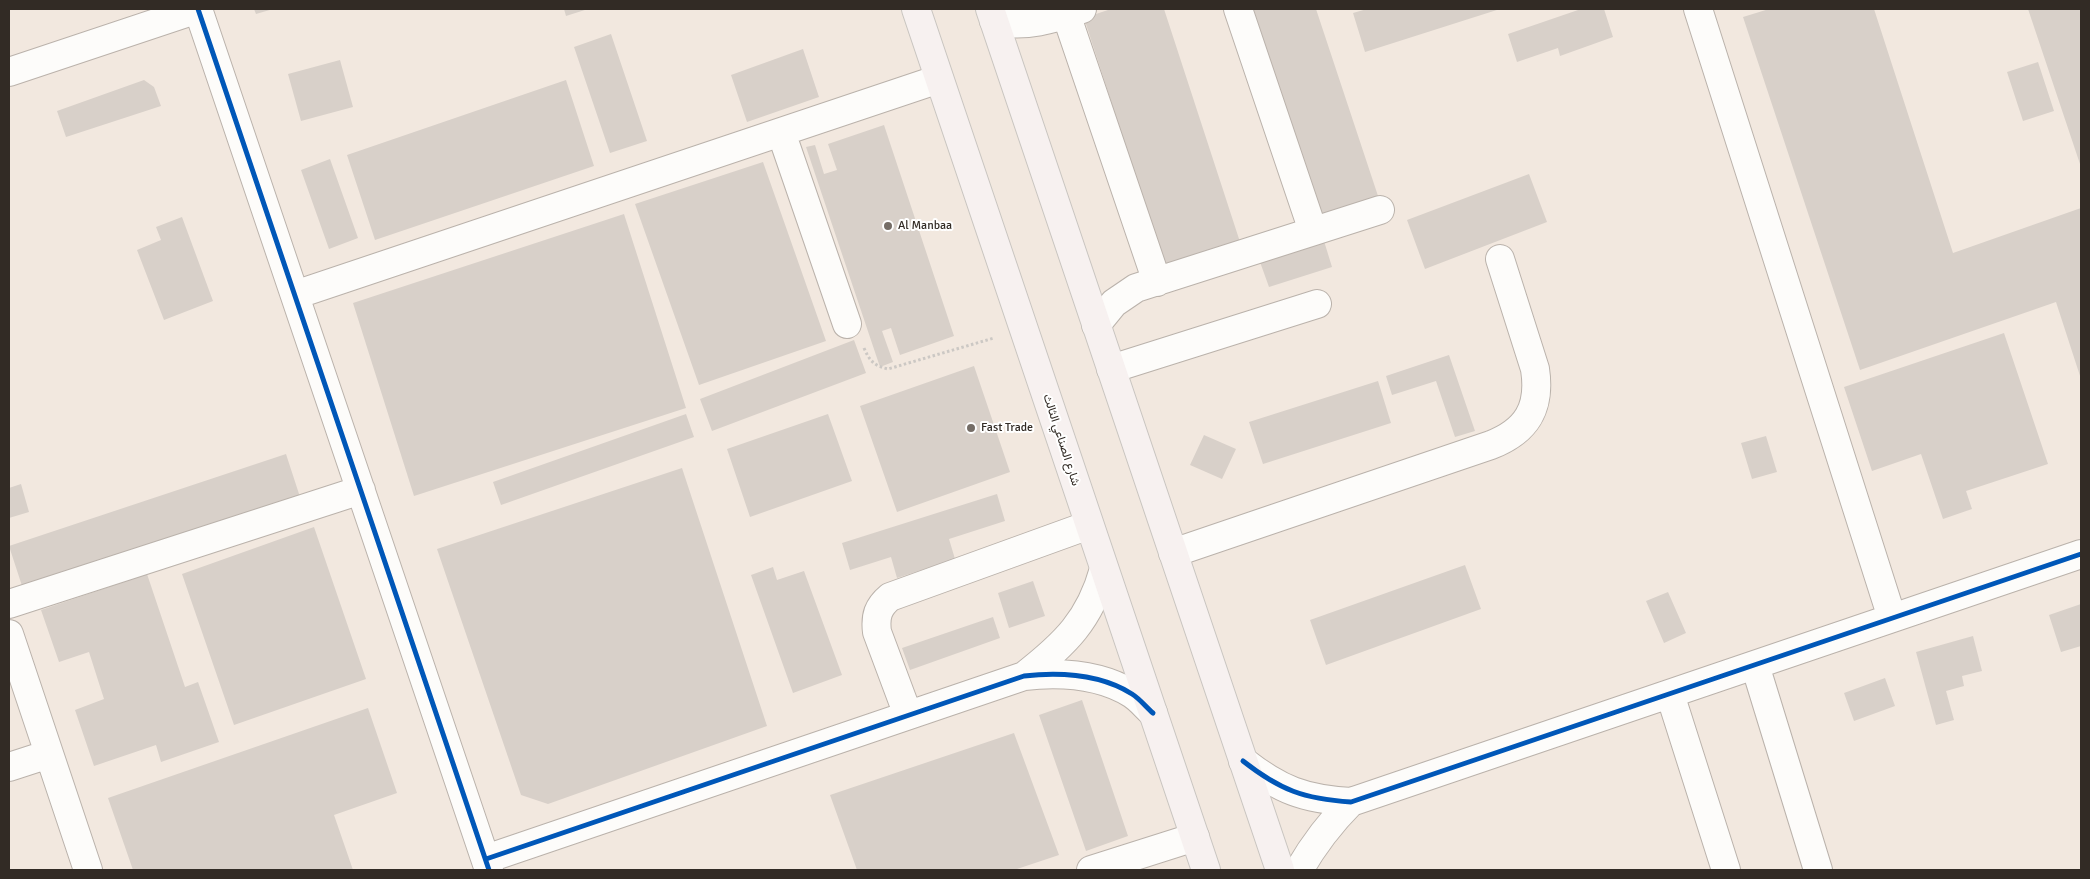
<!DOCTYPE html>
<meta charset="utf-8">
<style>
body{margin:0}
#map{position:relative;width:2090px;height:879px;overflow:hidden;background:#f2e8df;font-family:Signika,sans-serif}
canvas{display:block}
.frame{position:absolute;inset:0;border:10px solid #322b25;pointer-events:none}
</style>
<div id="map">
<canvas width="2090" height="879"></canvas>
<div class="frame"></div>
</div>
<script>
const g = document.querySelector('canvas').getContext('2d');
g.lineJoin = 'round';
function fill(path, color) {
  g.fillStyle = color;
  g.fill(path, 'evenodd');
}
function trace(path, color, width, dash) {
  g.strokeStyle = color;
  g.lineWidth = width;
  g.lineCap = dash ? 'butt' : 'round';
  g.setLineDash(dash || []);
  g.stroke(path);
}
function drawText(font, color, halo, rows, align = 'center') {
  g.font = font + ' Signika,Vazirmatn,sans-serif';
  g.lineWidth = 4;
  g.setLineDash([]);
  g.textBaseline = 'middle';
  g.strokeStyle = halo;
  g.fillStyle = color;
  for (const [text, x, y, turn = 0] of rows) {
    g.save();
    g.translate(x, y);
    g.rotate((+turn || 0) * Math.PI / 180);
    g.textAlign = isNaN(turn) ? turn : align;
    if (halo) g.strokeText(text, 0, 0);
    g.fillText(text, 0, 0);
    g.restore();
  }
}
fill(new Path2D(`
 M254 9H273L256 14Z
 M564 9H588L566 16Z
 M1111 9H1164L1241 245 1166 270 1084 18Z
 M1245 9H1316L1381 205 1317 226Z
 M1367 9H1500L1365 52 1353 13Z
 M1581 9H1604L1613 37 1560 56 1558 48 1517 62 1508 34Z
 M1769 9H1874L1953 253 2081 208V379L2056 302 1860 370 1743 17Z
 M2028 9H2081V167Z
 M611 34 647 141 610 153 574 47Z
 M803 49 819 97 747 122 731 75Z
 M340 60 353 107 301 121 288 74Z
 M2038 62 2054 111 2023 121 2007 72Z
 M144 80 154 87 161 106 66 137 57 111Z
 M566 80 594 166 375 240 347 155Z
 M884 125 954 336 900 355 891 328 882 331 893 362 880 367 806 147 815 145 824 174 837 170 828 144Z
 M330 159 358 238 329 249 301 170Z
 M763 162 826 341 699 385 635 204Z
 M1529 174 1547 222 1425 269 1407 220Z
 M624 214 686 408 414 496 353 303Z
 M182 217 213 301 164 320 137 250 161 240 156 227Z
 M1324 241 1332 267 1269 287 1260 262Z
 M2004 333 2048 464 1966 491 1972 509 1943 519 1921 454 1872 471 1844 387Z
 M854 340 866 373 712 431 700 399Z
 M1449 355 1475 431 1455 437 1436 381 1392 395 1386 376Z
 M974 366 1010 472 897 512 860 406Z
 M1378 381 1391 423 1263 464 1249 422Z
 M686 414 694 437 501 505 493 482Z
 M828 414 852 481 750 517 727 449Z
 M1204 435 1236 449 1222 479 1190 465Z
 M1766 436 1777 472 1752 479 1741 443Z
 M286 454 300 497 23 589 9 546Z
 M682 468 767 726 548 804 521 795 437 549Z
 M21 484 29 512 9 518V488Z
 M997 494 1005 521 949 539 955 559 897 578 891 557 850 570 842 543Z
 M314 527 366 679 234 725 182 574Z
 M1465 565 1481 609 1326 665 1310 620Z
 M773 567 777 580 804 571 842 675 793 693 751 575Z
 M147 574 185 687 198 682 219 742 161 762 156 745 94 766 75 710 104 699 89 652 59 662 41 610Z
 M1033 581 1045 616 1009 628 998 593Z
 M1668 592 1686 633 1664 643 1646 601Z
 M2081 604V646L2061 652 2049 615Z
 M993 617 1000 638 910 670 902 648Z
 M1973 636 1982 671 1962 676 1964 686 1946 691 1954 720 1936 725 1916 652Z
 M1885 678 1895 706 1854 721 1844 693Z
 M1082 700 1128 836 1086 851 1039 715Z
 M368 708 397 793 334 815 353 870H133L108 798Z
 M1014 733 1059 855 1014 870H857L830 795Z`), '#d8d0c9');
const minor = new Path2D(`
 M198 9 489 870
 M1238 9 1313 231
 M1698 9 1892 618
 M1066 14 1157 282
 M994 21C1026 28 1053 19 1082 9
 M9 72 198 9
 M781 132 847 324
 M295 295 939 79
 M1096 325 1114 303 1136 288 1380 210
 M1111 369 1317 304
 M1173 553 1491 445C1527 431 1541 408 1535 369L1500 259
 M9 604 361 490
 M9 634 88 870
 M1755 665 1818 870
 M1024 676C1065 644 1090 620 1104 569
 M1670 694 1726 870
 M908 715 877 632C875 616 878 607 890 597L1089 525
 M1243 761C1280 790 1304 799 1351 802L2081 554
 M9 767 49 754
 M486 859 1024 676C1061 672 1100 674 1132 694 1140 699 1146 707 1153 713
 M1091 870 1195 837
 M1299 870C1314 844 1330 823 1351 802`);
const major = new Path2D(`
 M916 9 1206 870
 M990 9 1280 870`);
trace(minor, '#bab2ab', 30);
trace(major, '#c9c5c0', 30);
trace(new Path2D(`
 M864 348C869 360 874 366 888 369L994 338`), '#ccc8c4', 3, [2.5, 2.5]);
trace(minor, '#fdfcfa', 28);
trace(major, '#f7f1f0', 28);
trace(new Path2D(`
 M198 9 489 870
 M1243 761C1280 790 1304 799 1351 802L2081 554
 M486 859 1024 676C1061 672 1100 674 1132 694 1140 699 1146 707 1153 713`), '#0057b8', 5);
for (const [x, y, r, color] of [
 [888,226,5,"#756d66"],
 [971,428,5,"#756d66"]
]) {
  const dot = new Path2D();
  dot.arc(x, y, r, 0, 2 * Math.PI);
  g.fillStyle = color;
  g.fill(dot);
  trace(dot, '#fff', 2);
}
drawText('12px', '#322b25', '#fff', [
 ["Al Manbaa",898,226],
 ["Fast Trade",981,428]
], 'left');
drawText('12px', '#322b25', '#fff', [
 ["شارع الصناعي الثالث",1061,440,72]
]);
</script>
